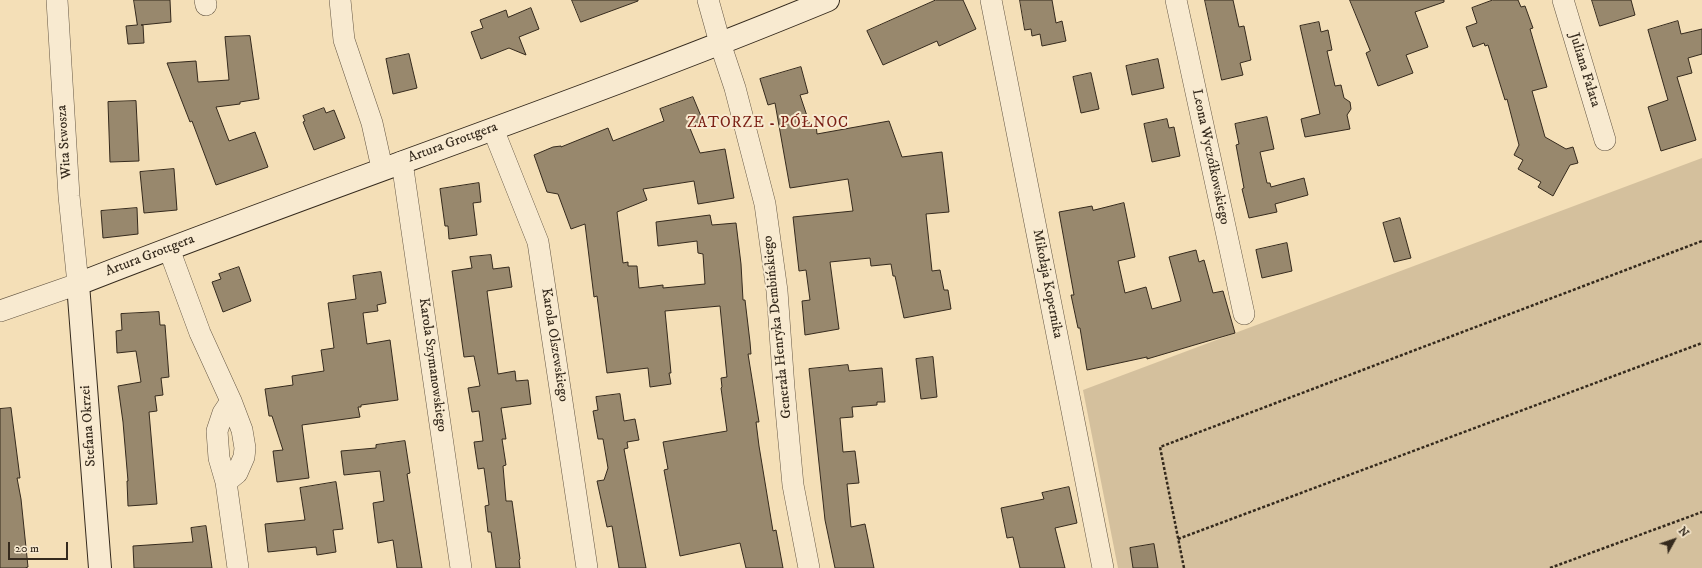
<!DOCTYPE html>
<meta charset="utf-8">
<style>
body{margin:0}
#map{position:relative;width:1702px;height:568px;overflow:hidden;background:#f4dfb7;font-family:"IM FELL DW Pica",serif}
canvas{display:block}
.north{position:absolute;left:1654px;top:520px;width:40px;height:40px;-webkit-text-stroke:3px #f8ead0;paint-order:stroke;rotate:50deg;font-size:11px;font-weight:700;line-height:16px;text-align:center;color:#352a1d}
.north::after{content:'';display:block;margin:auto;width:14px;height:18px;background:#352a1d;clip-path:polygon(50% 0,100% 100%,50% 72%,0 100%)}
.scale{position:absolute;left:8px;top:542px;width:60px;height:18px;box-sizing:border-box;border:2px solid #352a1d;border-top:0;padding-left:5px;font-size:12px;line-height:14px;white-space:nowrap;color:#352a1d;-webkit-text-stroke:3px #f8ead0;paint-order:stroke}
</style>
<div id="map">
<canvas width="1702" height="568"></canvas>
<div class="north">N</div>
<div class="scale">20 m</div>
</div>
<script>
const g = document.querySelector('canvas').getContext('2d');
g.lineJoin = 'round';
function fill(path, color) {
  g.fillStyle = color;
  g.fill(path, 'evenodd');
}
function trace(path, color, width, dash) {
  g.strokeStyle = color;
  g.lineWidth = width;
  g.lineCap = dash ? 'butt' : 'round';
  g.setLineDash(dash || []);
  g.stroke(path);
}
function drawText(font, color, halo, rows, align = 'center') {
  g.font = font + ' "IM FELL DW Pica",serif';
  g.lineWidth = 4;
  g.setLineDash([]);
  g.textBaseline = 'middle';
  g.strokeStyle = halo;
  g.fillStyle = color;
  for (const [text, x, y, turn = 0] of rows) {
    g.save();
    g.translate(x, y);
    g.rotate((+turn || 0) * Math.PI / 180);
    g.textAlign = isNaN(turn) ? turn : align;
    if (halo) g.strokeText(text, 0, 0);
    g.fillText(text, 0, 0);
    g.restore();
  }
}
fill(new Path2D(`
 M1702 158V568H1118L1083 390Z`), '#d4c09d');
const building = new Path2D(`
 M134 0H170L171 22 141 25H143L144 43 128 44 126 26 137 25Z
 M572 0H638V1L581 22Z
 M936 0H963L976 29 939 46 937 41 883 65 867 31Z
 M1020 0H1052L1056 23 1062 21 1066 41 1042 46 1040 34 1032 36 1031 29 1025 30Z
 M1205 0H1233L1239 27 1244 26 1251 60 1240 63 1243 75 1222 80Z
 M1350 0H1444V2L1415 12 1428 47 1406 55 1413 73 1378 86 1366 53 1370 51Z
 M1493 0H1518L1521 7 1525 6 1533 28 1530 29 1547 87 1532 91 1545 137 1566 149 1573 147 1578 163 1570 165 1553 196 1538 187 1541 182 1518 169 1523 160 1514 155 1519 145 1507 99 1505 100 1488 45 1485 46 1484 43 1473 47 1466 27 1477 23 1472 8Z
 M1592 0H1631L1635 15 1600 26Z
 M531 8 539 29 519 37 526 55 509 48 481 59 471 32 483 28 480 20 506 10 508 17Z
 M1678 21 1681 34 1702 29V54L1688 58 1692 73 1677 77 1696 140 1661 151 1648 107 1668 100 1648 30Z
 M1319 22 1321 32 1328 30 1332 50 1327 51 1335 86 1341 85 1344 98 1350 102 1351 109 1347 115 1350 129 1305 137 1301 119 1320 114 1300 26Z
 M250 36 259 99 240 102V104L216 107 229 141 255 132 268 167 216 185 192 121 190 122 167 63 196 61 198 82 229 80 225 37Z
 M409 54 417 88 393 94 386 59Z
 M1158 59 1164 88 1132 95 1126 66Z
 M801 67 808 93 800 95 810 125 816 124 817 134 889 121 902 157 942 152 949 212 926 214 932 271 940 270 944 290H948L951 309 904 318 895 276H893L891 264 871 266 870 258 830 262 839 329 805 335 802 301 810 300 806 270 799 271 793 217 853 211 848 179 790 188 775 103 768 105 760 79Z
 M1091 73 1099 109 1081 113 1073 77Z
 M693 97 703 121 689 126 700 153 725 149 734 198 698 204 694 181 643 189 647 200 617 212 623 263 628 262V266H637L639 288 663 285V288L705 284 703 254 698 253 697 241 658 246 656 222 710 215 712 225 736 223 741 264 743 300H745L750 342 751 354H748L759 422H756L759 446 773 531 776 530 783 568H746L740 543 680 556 664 470 668 469 663 442 727 431 721 388 722 387 721 378 727 377 720 306 665 311 671 373H669L671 384 650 387 648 368 607 373 597 296 594 297 585 224 571 229 558 194 547 192 534 155 553 147 561 146V147L608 128 613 141 664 121 660 109Z
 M136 101 139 161 110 162 108 102Z
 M324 108 326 113 334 110 345 138 314 150 303 122 305 121 303 116Z
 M1267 117 1274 149 1260 152 1267 183H1270L1271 187 1304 178 1308 195 1275 204 1277 212 1249 218 1242 189 1244 188 1236 145 1239 144 1235 124Z
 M1167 119 1169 128 1174 127 1180 156 1152 162 1144 124Z
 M174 169 177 210 144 213 140 172Z
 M479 183 481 202 473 203 477 235 449 239 448 226H445L440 189Z
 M1124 203 1135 257 1118 261 1125 293 1146 287 1152 309 1181 301 1169 257 1196 250 1199 262 1204 260 1213 293 1223 291 1235 333 1147 359V357L1087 370 1080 328H1078L1071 295H1074L1059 212 1092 206 1093 210Z
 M137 208 138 234 103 238 101 211Z
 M1400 218 1411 258 1394 262 1383 223Z
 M1287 243 1292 271 1262 278 1256 250Z
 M491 255 493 269 509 267 512 287 487 291 498 374 515 371 516 381 528 380 531 404 501 408 506 439H502L506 465 503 466 506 501H512L520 559 519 560 520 568H496L491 532H488L485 506 489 505 484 468 478 469 474 442 483 441 479 411 472 412 468 388 480 386 474 356 464 357 452 271 472 268 470 257Z
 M239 267 251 301 223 312 212 282 221 279 219 274Z
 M381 272 386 303 377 305 378 311 363 313 367 344 390 340 398 400 361 405V407H358L360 417 302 425 309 478 277 482 273 451 283 450 272 416H269L265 389 293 385 292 376 324 371 321 350 334 348 328 303 356 299 353 276Z
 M159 312 160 325H165L169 377 161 378 163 395 155 396 157 411 149 412 157 504 128 506 127 481H128L123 422 118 386 141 382 136 351 117 353 116 331 122 330 121 314Z
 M933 357 937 397 921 399 916 359Z
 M848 365 849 371 882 368 885 402H877V405L852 407 853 417 840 418 843 452 855 451 859 483 847 484 851 527 865 524 874 568H835L825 520 809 369Z
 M620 394 624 421 635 419 639 440 627 442 628 448 624 449 646 568H619L612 526 607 527 597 481 604 480 608 468 603 439H598L593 411 598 410 596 397Z
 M11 408 20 478H17L21 499 28 567 25 568H0V409Z
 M405 441 410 473 407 474 422 568H397L393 540 378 543 373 503 384 501 380 471 344 475 341 451 376 448V445Z
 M336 482 343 529 333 530 336 552 317 555 316 547 268 552 265 524 305 520 300 488Z
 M1069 487 1077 523 1055 528 1065 568H1020L1013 537 1007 538 1001 508 1044 499 1042 493Z
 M206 526 212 568H134L133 546 193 542 191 528Z
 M1154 544 1158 568H1133L1130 548Z`);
fill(building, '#98886d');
trace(building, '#352a1d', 1);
const street = new Path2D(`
 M205 0 206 5
 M340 0 344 40 372 123 382 168
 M708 0 720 43 735 88 765 204 777 291 784 388 793 485 809 568
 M991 0 1103 568
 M1176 0 1244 314
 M1563 0 1605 140
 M493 129 538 242 587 568
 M402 162 461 568
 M169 249 200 333 231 401 242 430 245 448 244 457 237 473 226 482
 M0 311 78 284 69 196 57 0
 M231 401 223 413 217 431 219 458 226 482 238 568`);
const secondary = new Path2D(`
 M100 568 78 284C327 186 581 102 828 0`);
trace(street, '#655744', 22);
trace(secondary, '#352a1d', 24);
trace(new Path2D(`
 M1178 539 1702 343
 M1184 568 1160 447 1702 241
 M1550 568 1702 512`), '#352a1d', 2.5, [3, 2]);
trace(street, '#f8ead0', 21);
trace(secondary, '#f8ead0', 22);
drawText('14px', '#352a1d', '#f8ead0', [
 ["Juliana Fałata",1584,70,73],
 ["Wita Stwosza",65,142,-94],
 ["Artura Grottgera",453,143,-20],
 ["Leona Wyczółkowskiego",1210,157,78],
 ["Artura Grottgera",150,256,-21],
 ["Mikołaja Kopernika",1047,284,79],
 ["Generała Henryka Dembińskiego",778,327,-96],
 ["Karola Olszewskiego",554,345,81],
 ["Karola Szymanowskiego",432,365,82],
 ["Stefana Okrzei",89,426,-94]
]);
g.letterSpacing = '1px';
drawText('15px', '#7a1f14', '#f8ead0', [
 ["ZATORZE - PÓŁNOC",768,124]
]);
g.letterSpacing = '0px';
</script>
